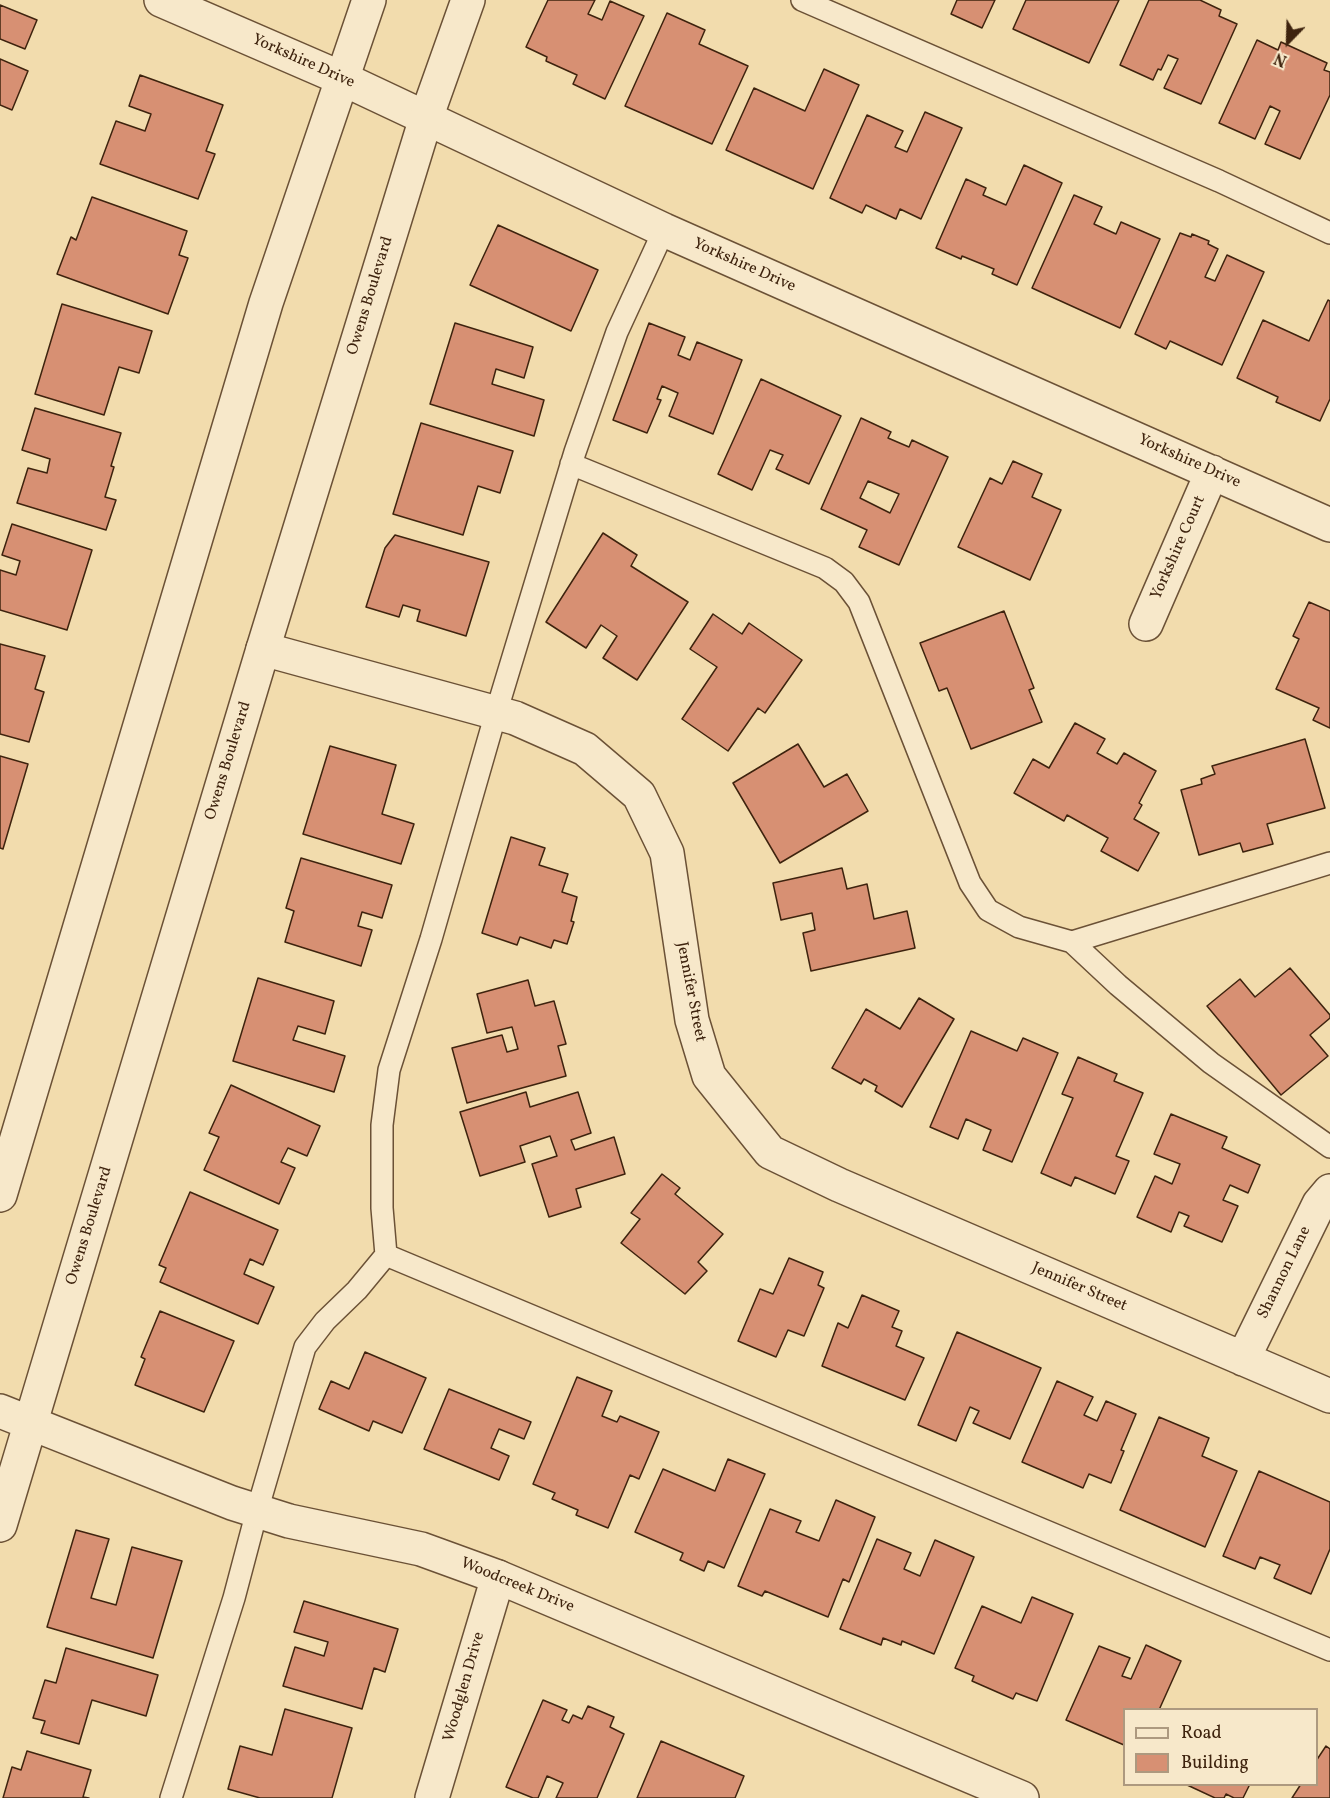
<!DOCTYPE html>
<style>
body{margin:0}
#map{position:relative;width:1330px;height:1798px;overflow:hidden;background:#f2dcad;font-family:Vollkorn,serif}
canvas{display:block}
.legend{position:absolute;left:1123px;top:1708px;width:195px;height:78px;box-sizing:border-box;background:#f7e8ca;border:2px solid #ad997f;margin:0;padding:8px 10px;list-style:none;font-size:18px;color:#3e230e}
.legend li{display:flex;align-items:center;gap:12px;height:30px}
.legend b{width:30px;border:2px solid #ad997f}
.north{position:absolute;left:1258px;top:12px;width:60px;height:60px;-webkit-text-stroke:4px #f7e8ca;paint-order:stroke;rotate:203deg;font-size:16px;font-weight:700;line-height:24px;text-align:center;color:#3e230e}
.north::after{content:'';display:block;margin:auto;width:21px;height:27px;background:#3e230e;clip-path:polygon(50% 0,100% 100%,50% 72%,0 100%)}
</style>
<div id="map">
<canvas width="1330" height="1798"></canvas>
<ul class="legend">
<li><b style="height:8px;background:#f7e8ca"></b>Road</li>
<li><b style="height:16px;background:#d79073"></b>Building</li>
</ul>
<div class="north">N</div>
</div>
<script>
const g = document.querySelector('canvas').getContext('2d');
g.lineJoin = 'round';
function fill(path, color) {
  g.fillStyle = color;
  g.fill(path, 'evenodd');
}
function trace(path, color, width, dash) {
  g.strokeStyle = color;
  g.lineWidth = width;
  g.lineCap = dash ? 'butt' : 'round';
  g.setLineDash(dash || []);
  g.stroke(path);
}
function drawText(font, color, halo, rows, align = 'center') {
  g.font = font + ' Vollkorn,serif';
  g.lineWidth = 6;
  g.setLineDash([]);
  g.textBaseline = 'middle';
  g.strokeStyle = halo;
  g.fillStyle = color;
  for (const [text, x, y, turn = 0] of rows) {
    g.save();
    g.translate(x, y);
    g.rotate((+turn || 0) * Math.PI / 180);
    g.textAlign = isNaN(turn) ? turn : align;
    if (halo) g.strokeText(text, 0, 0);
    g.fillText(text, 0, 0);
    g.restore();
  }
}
const building = new Path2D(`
 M548 0H595L588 14 602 20 610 1 644 16 605 99 573 84 577 75 546 61 547 57 526 47Z
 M957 0H995L982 28 951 14Z
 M1026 0H1119L1089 63 1013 29Z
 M1149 0H1200L1221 10 1219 16 1237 24 1201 104 1164 88 1178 59 1168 55 1161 70 1158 69 1153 80 1120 65Z
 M0 5 37 20 25 49 0 39Z
 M667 13 705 30 699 44 748 66 712 144 625 106Z
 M1257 40 1278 50 1281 42 1327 63 1324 70 1330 72V95L1300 159 1265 144 1280 111 1270 106 1255 139 1219 123Z
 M0 59 28 71 12 110 0 105Z
 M824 69 859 85 813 189 726 150 754 88 805 111Z
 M140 75 223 105 206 151 215 154 198 199 100 164 116 121 145 131 151 114 129 106Z
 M925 112 962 128 921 219 900 209 896 219 866 205 862 213 830 198 867 115 903 131 895 147 907 152Z
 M1024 165 1062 183 1017 285 992 274 994 269 962 256 961 259 936 248 966 179 986 188 983 195 1006 205Z
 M1074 195 1102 207 1094 224 1116 234 1121 222 1160 239 1120 328 1032 288Z
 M92 197 187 231 179 255 188 258 168 314 57 274 71 237 76 240Z
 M498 225 598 270 571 331 470 285Z
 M1180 233 1191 237 1192 234 1209 241 1208 244 1218 249 1205 277 1215 281 1227 255 1264 272 1222 365 1170 341 1166 349 1135 334Z
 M1328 300 1330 301V399L1320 421 1276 402 1278 397 1237 378 1263 320 1309 341Z
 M62 304 152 331 139 373 119 367 104 415 35 394Z
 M455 323 533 347 524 378 496 369 492 384 544 400 534 436 430 404Z
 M649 323 685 337 678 355 690 360 697 342 742 360 713 434 669 416 678 393 662 386 657 399 661 400 647 433 613 420Z
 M761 379 841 416 809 484 776 469 783 455 770 450 752 490 718 474Z
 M35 408 121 433 111 466 114 467 105 497 116 500 106 530 17 503 28 468 47 473 50 459 22 450Z
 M861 418 891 432 888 438 909 447 912 440 948 457 899 565 859 547 867 530 821 509ZM868 481 899 494 890 513 860 498Z
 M421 423 513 451 500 493 478 486 463 535 393 514Z
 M1013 461 1042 474 1032 497 1061 510 1030 580 958 547 990 478 1002 484Z
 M12 524 92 550 67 630 0 610V570L16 575 20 561 2 555Z
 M603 533 637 555 631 566 688 602 637 680 603 658 617 636 601 625 586 648 546 622Z
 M395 535 489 562 466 636 417 621 420 610 403 605 399 617 366 607 385 548Z
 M1309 602 1330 611V728L1313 720 1319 708 1276 689 1299 639 1293 636Z
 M1004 611 1034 688 1029 690 1042 722 971 749 947 688 939 691 920 643Z
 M713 614 742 634 749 623 802 660 765 713 758 708 728 751 682 719 717 667 690 649Z
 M0 644 45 656 35 689 44 692 29 742 0 734Z
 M1075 723 1105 739 1097 753 1117 764 1124 753 1156 771 1139 803 1142 805 1134 819 1159 833 1138 871 1101 851 1108 838 1067 815 1064 821 1014 793 1033 759 1049 768Z
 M1305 739 1325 808 1267 824 1273 844 1243 852 1240 843 1199 855 1181 790 1202 784 1201 779 1215 774 1212 766Z
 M798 744 824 787 847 774 868 811 780 863 733 783Z
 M330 746 396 765 382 814 414 824 401 864 303 834Z
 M0 756 28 764 3 849 0 848Z
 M511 837 545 848 539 865 568 874 562 892 577 897 571 921 574 922 567 944 554 940 551 948 520 937 517 945 482 933Z
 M301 858 392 885 382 918 362 912 358 926 372 930 361 966 285 942 294 911 286 908Z
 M842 868 847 889 867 884 874 919 907 911 915 948 811 971 803 933 815 930 812 913 781 920 773 883Z
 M1290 968 1330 1015V1018L1310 1035 1328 1056 1281 1095 1207 1006 1240 979 1255 997Z
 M258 978 334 1001 325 1034 298 1026 293 1040 345 1056 334 1092 233 1061Z
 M528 980 535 1006 554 1001 566 1044 558 1046 566 1076 467 1103 452 1048 502 1035 507 1052 518 1049 512 1027 487 1033 477 994Z
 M919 998 954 1019 902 1107 875 1091 877 1086 864 1079 861 1084 832 1068 866 1009 900 1029Z
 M971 1031 1017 1051 1023 1038 1058 1053 1012 1162 983 1150 991 1130 966 1119 958 1139 930 1127Z
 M1078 1057 1117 1074 1114 1081 1143 1093 1116 1156 1129 1161 1115 1194 1075 1177 1071 1186 1041 1173 1073 1098 1062 1094Z
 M231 1085 320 1126 307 1156 288 1148 281 1162 295 1168 279 1204 204 1170 219 1137 209 1133Z
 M526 1092 530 1107 578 1092 591 1133 571 1140 575 1150 614 1137 625 1174 576 1189 581 1207 549 1217 532 1164 557 1156 550 1136 520 1146 525 1162 480 1176 460 1112Z
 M1171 1114 1227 1137 1222 1148 1260 1165 1248 1193 1230 1185 1223 1200 1238 1206 1222 1242 1184 1226 1189 1216 1179 1212 1171 1232 1137 1217 1155 1176 1172 1184 1180 1164 1154 1154Z
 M662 1174 680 1188 675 1194 723 1234 698 1262 707 1271 685 1294 621 1243 640 1219 631 1213Z
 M190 1192 278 1230 263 1265 250 1259 244 1274 274 1287 258 1324 160 1282 166 1268 159 1265Z
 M789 1258 823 1272 818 1285 824 1288 804 1336 788 1330 776 1357 738 1341 760 1289 773 1294Z
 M862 1295 899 1311 892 1327 902 1331 896 1346 924 1358 905 1400 822 1366 838 1323 848 1328Z
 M160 1311 234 1341 204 1412 135 1385 145 1359 141 1357Z
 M957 1332 1041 1368 1010 1439 973 1423 979 1411 970 1407 956 1441 918 1425Z
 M365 1352 426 1378 402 1433 373 1421 369 1431 319 1409 331 1381 349 1389Z
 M577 1377 612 1391 602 1416 617 1422 620 1416 659 1432 639 1479 630 1475 608 1528 576 1515 578 1510 552 1499 555 1493 533 1484Z
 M1057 1381 1093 1397 1084 1415 1097 1421 1106 1401 1136 1414 1121 1450 1124 1451 1111 1483 1089 1474 1083 1488 1022 1462Z
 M449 1389 531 1422 524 1439 499 1429 491 1448 509 1456 499 1480 424 1449Z
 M1159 1417 1209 1438 1202 1456 1237 1471 1205 1547 1120 1510Z
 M728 1459 765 1474 724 1568 708 1561 704 1571 680 1560 683 1553 635 1532 663 1469 715 1491Z
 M1259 1471 1330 1502V1549L1311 1594 1274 1578 1280 1565 1260 1557 1255 1569 1223 1556Z
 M836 1500 875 1517 849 1582 843 1579 828 1617 765 1591 762 1596 738 1586 770 1509 801 1521 796 1532 819 1541Z
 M76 1530 109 1539 91 1598 116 1605 132 1547 182 1561 153 1658 47 1627Z
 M877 1539 911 1553 904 1569 920 1576 935 1540 974 1557 934 1654 902 1641 901 1645 883 1638 881 1645 840 1629Z
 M1032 1597 1073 1614 1037 1701 1016 1693 1013 1699 972 1681 974 1676 955 1668 982 1606 1021 1623Z
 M304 1601 398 1629 385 1672 374 1668 362 1709 283 1686 295 1647 324 1656 328 1642 294 1632Z
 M1146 1645 1181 1661 1159 1710H1124V1745L1066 1720 1099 1646 1130 1658 1122 1676 1131 1679Z
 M66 1648 158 1675 146 1716 92 1700 79 1744 41 1733 45 1721 33 1718 45 1680 56 1683Z
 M543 1700 567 1710 562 1720 569 1723 573 1715 582 1719 588 1706 614 1717 610 1727 624 1734 597 1798H556L563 1783 547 1776 538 1798H533L506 1787Z
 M285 1709 352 1728 332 1798H260L228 1789 240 1746 272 1755Z
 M661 1741 744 1776 735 1798H637Z
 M1326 1746 1330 1749V1798H1292L1301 1784H1316V1761Z
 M27 1751 91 1770 83 1797 89 1798H3L12 1767 21 1770Z
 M1185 1784H1250L1243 1798H1234L1226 1794 1224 1798H1215Z`);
fill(building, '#d79073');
trace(building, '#3e230e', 1.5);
const service = new Path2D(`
 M802 0 1219 181 1330 233
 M571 464 825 568 844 582 859 602 970 883 988 910 1019 927 1072 942 1118 985 1211 1063 1330 1147
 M1072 942 1330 863
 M386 1255 1330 1650
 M171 1798 234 1598 257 1511 305 1347 325 1321 357 1290 386 1255 382 1208V1125L389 1070 431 939 496 713 575 452 617 332 664 230`);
const minor = new Path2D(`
 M161 0 341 78 664 230 1330 525
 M1146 624 1212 472
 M263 649 515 718 585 749 639 795 667 853 692 1020 709 1076 770 1152 839 1185 1330 1396
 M1243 1359 1319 1204 1330 1191
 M432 1798 498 1577`);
const tertiary = new Path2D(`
 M0 1195 266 303 369 0
 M0 1411 232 1503 289 1521 421 1549 498 1577 1022 1798
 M0 1525 263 649 426 118 468 0`);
trace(service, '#6b5136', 24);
trace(minor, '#6b5136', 36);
trace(tertiary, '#6b5136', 36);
trace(service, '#f7e8ca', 21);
trace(minor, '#f7e8ca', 33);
trace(tertiary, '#f7e8ca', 33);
drawText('16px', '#3e230e', '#f7e8ca', [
 ["Yorkshire Drive",303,62,24],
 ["Yorkshire Drive",744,266,24],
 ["Owens Boulevard",371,296,-73],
 ["Yorkshire Drive",1189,462,24],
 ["Yorkshire Court",1179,548,-66],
 ["Owens Boulevard",229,761,-73],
 ["Jennifer Street",690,992,79],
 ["Owens Boulevard",90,1226,-73],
 ["Shannon Lane",1285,1273,-64],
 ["Jennifer Street",1079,1288,23],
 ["Woodcreek Drive",517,1586,22],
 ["Woodglen Drive",465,1687,-74]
]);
</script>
